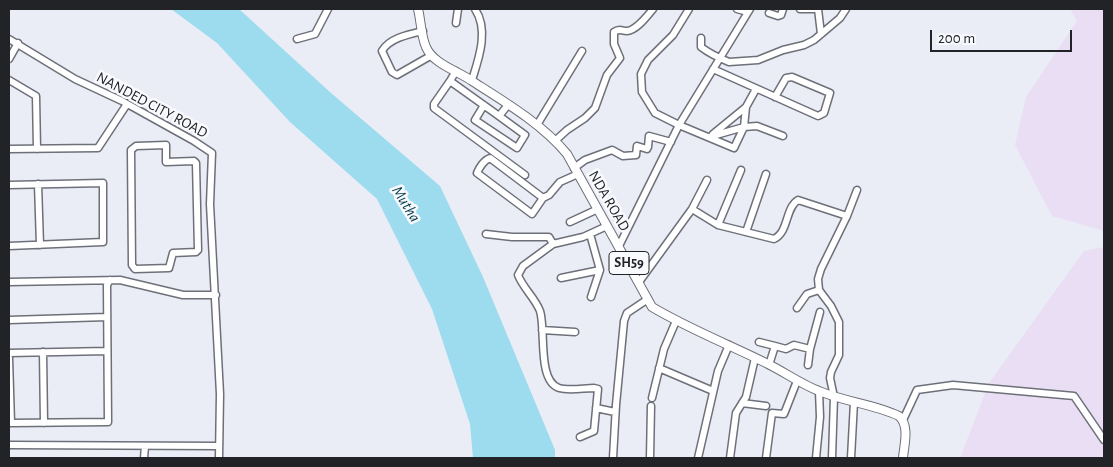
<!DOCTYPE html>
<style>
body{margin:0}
#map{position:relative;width:1113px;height:467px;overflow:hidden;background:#eaedf6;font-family:"Alegreya Sans",sans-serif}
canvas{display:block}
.frame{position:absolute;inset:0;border:10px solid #222327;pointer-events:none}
.scale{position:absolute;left:930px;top:30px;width:142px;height:22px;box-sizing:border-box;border:2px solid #222327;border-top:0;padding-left:6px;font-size:15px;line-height:18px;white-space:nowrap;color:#222327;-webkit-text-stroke:4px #f9fafe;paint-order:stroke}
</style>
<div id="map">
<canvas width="1113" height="467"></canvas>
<div class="frame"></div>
<div class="scale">200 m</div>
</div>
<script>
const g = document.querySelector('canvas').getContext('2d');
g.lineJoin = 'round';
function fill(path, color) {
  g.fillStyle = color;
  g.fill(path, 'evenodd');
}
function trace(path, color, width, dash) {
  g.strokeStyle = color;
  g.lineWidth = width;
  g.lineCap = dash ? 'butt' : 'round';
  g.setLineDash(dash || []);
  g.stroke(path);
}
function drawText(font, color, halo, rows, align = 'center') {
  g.font = font + ' "Alegreya Sans",sans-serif';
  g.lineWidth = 5;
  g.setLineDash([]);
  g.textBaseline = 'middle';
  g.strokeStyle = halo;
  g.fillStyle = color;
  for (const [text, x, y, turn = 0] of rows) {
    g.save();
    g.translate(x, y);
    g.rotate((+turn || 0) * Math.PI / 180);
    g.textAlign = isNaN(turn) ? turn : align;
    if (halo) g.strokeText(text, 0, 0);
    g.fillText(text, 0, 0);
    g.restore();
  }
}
fill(new Path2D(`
 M1070 9H1104V231L1052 216 1015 145 1026 97 1077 21Z
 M1104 247V458H960L989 383 1084 251Z`), '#e9def3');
fill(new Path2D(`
 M171 9H239L331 93 440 186 483 277 555 450V458H473L470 424 432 309 377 199 290 122 217 43Z`), '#9ddbee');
const minor = new Path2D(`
 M689 9 673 35 648 60 641 74 642 92 655 113 679 125 734 148 744 127 746 107
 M737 9 748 12
 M800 9H814
 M818 9 821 34
 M769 13 778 16 781 15 783 9
 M456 23 458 9
 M423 31C410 34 389 38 382 51L392 72 397 75 432 55
 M701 38V47C710 54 719 58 729 62L758 60 783 50 804 45 814 40 840 18 846 9
 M9 39 75 79 122 101 194 141 212 153 210 204 220 394 219 458
 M297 39 315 34 328 9
 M9 59 18 43
 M713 69 818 116 824 113 830 93 792 77 786 78 775 97
 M456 71 450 81 499 116 508 105
 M9 80 36 96 37 149
 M472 80C479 58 489 30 475 9
 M450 81 434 104V108L525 175
 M484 105 475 120 517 148 525 135 499 116
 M537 125 582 51
 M713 134 746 107 756 89
 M709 137 744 127 757 126 783 136
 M556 140 567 130 585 118 595 108 607 75 620 58 614 44V32C620 28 621 31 627 31 637 30 647 16 653 9
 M166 145V162L194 161 196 163 198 250 196 252 173 253 169 268 135 269 132 265 131 150 136 146Z
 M9 149 98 148 127 104
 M574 168 585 160 612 150 623 156 636 155 637 146 647 149 648 147 649 136 671 142
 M38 184 40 245
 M9 185 103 183V242L9 246
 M543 198 532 214 477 173C479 168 484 160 490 158L543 198 549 195 560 182 578 174
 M692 209 707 180
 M847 216 857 190
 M570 222 598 209
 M718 225 741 170
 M746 232 766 174
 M486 234 512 237H549L553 244
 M590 234 600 270 591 297
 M619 246 679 125 750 9
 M561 278 600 270
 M9 282 120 280 183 295H216
 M639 282 692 209 718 225 774 239C789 232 785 208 798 200L847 216 821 269 818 279 819 290 831 306 839 322V355L831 372 830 378 834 397 832 458
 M797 308 807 294 819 290
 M9 320 107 317
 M542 330 575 332
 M759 342 775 346 769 365
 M775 346 786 349 794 345 810 349 820 312
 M43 352 44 423
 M9 353 107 351
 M9 358 11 423 108 422 107 285 110 280
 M808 365 810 349
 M659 368 713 391
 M652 398 664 349 676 321
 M742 403 766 406
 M596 408 615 412
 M903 420 917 390 953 385 1074 396 1104 440
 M580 437 594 431 598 389 594 388C584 388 569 391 559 388 537 381 546 329 540 311 535 298 523 288 518 275L523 266 553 244 583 237 607 226
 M9 445 219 446
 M144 458 145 446
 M613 458 616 405 624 321 627 313 648 299
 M650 458 651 406
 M698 458 718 371 729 345
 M730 458 736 413 746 397 755 358
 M766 458 772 413 784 414 797 381
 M816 458 820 417 819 391
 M851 458 854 402`);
const major = new Path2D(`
 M418 9C421 21 421 36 426 47 433 64 458 71 472 81 505 102 542 124 567 154L652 307C689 329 730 345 768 364 786 373 801 384 819 391 845 402 874 404 899 416 910 426 904 445 903 458`);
trace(minor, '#6d7078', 9);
trace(major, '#6d7078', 10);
trace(minor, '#fff', 6);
trace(major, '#fff', 8);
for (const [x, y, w] of [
 [629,263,40]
]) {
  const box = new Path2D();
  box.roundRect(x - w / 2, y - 11.5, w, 23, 4);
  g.fillStyle = '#f9fafe';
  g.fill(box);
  trace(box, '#222327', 1);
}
drawText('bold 14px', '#222327', null, [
 ["SH59",629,263]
]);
drawText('15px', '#222327', '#f9fafe', [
 ["NANDED CITY ROAD",152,105,28],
 ["NDA ROAD",609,201,60]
]);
drawText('italic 16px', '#043e4b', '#f9fafe', [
 ["Mutha",406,204,58]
]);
</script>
